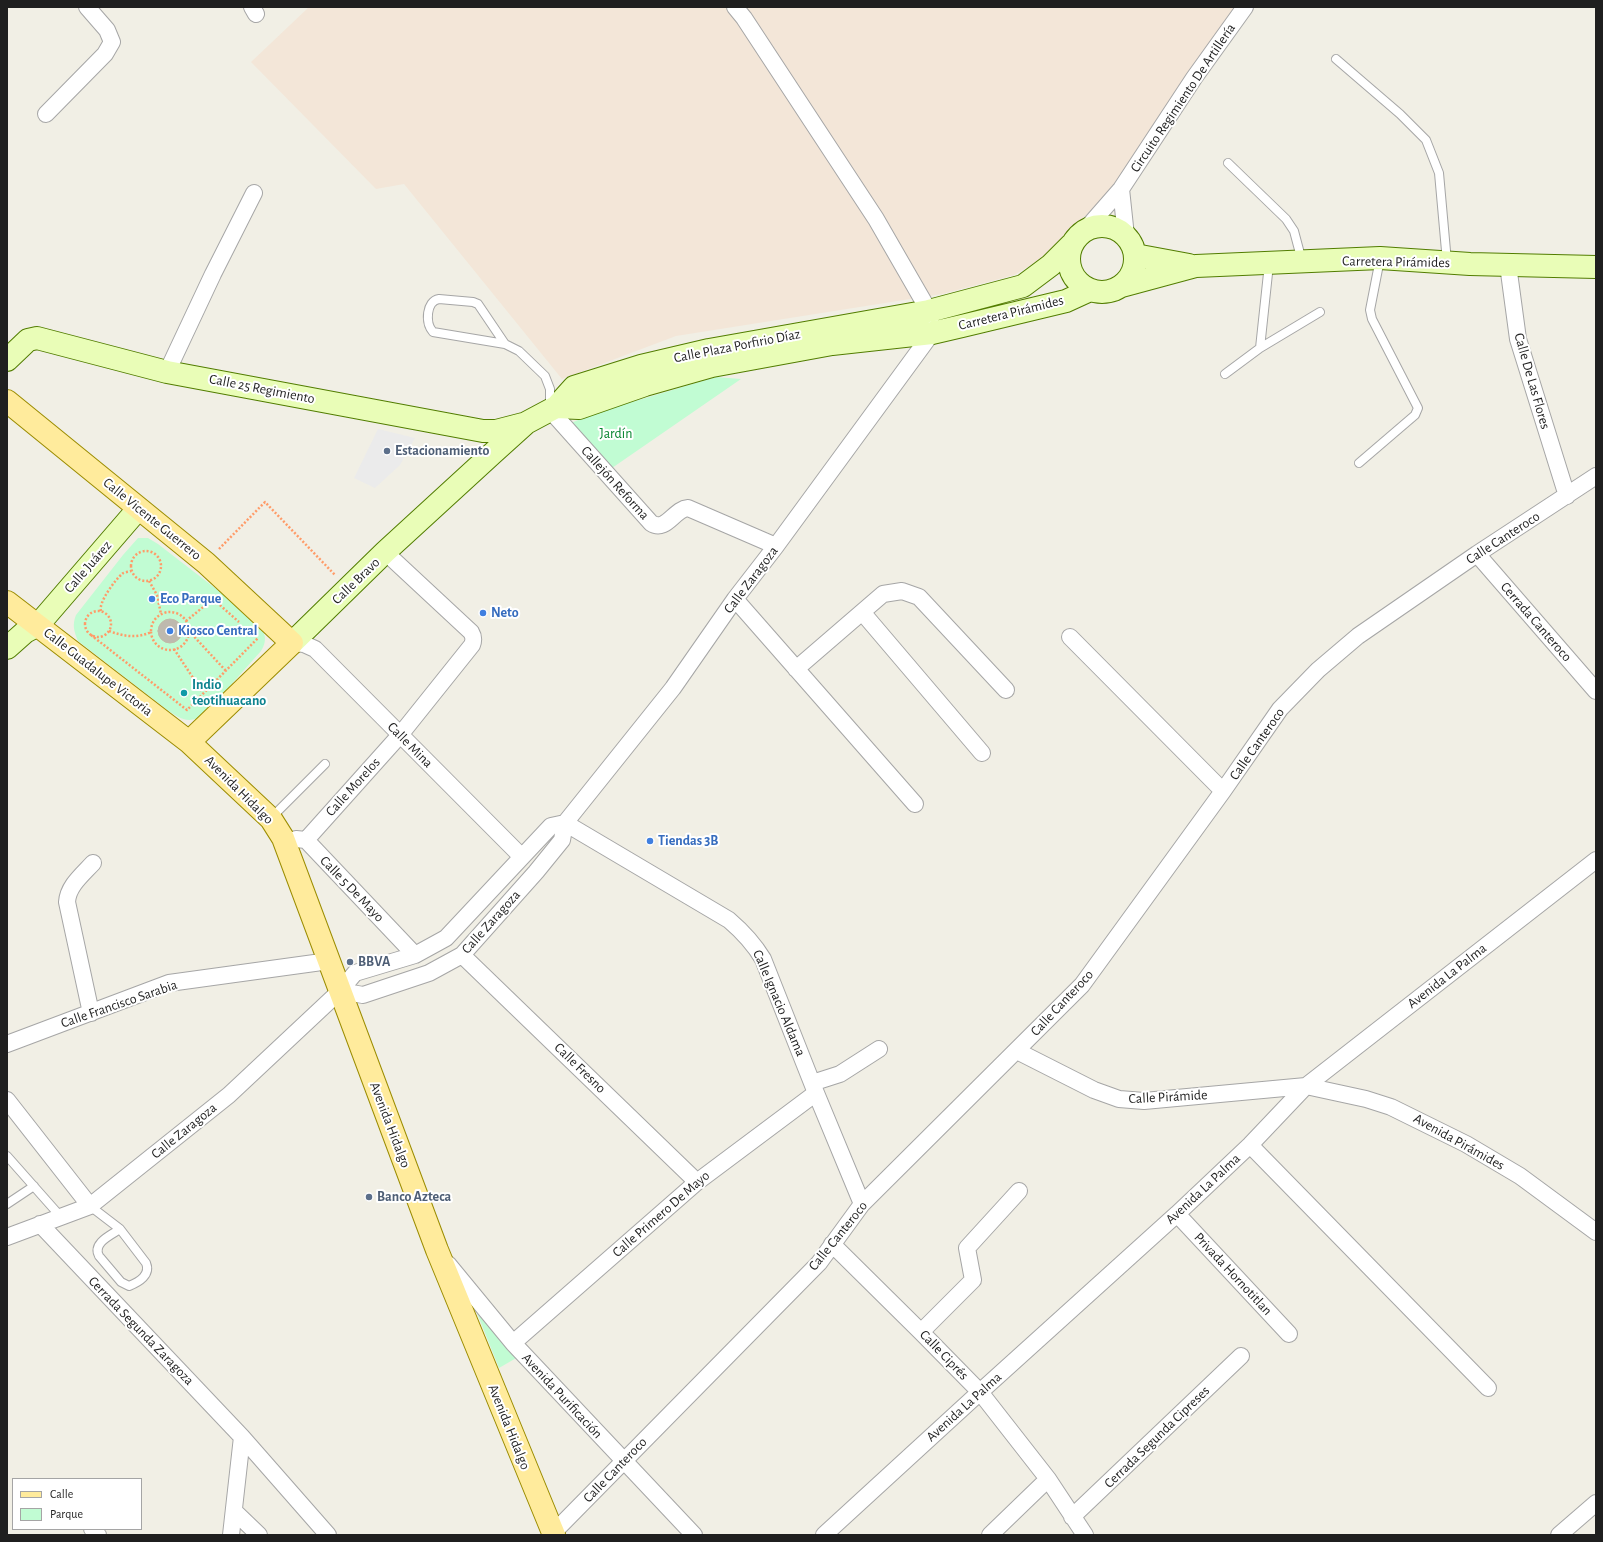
<!DOCTYPE html>
<meta charset="utf-8">
<style>
body{margin:0}
#map{position:relative;width:1603px;height:1542px;overflow:hidden;background:#f1efe5;font-family:"Alegreya Sans",sans-serif}
canvas{display:block}
.frame{position:absolute;inset:0;border:8px solid #1f1f1f;pointer-events:none}
.legend{position:absolute;left:12px;top:1478px;width:130px;height:52px;box-sizing:border-box;background:#fff;border:1px solid #a5a5a5;margin:0;padding:5px 7px;list-style:none;font-size:12px;color:#1f1f1f}
.legend li{display:flex;align-items:center;gap:8px;height:20px}
.legend b{width:20px;border:1px solid #a5a5a5}
</style>
<div id="map">
<canvas width="1603" height="1542"></canvas>
<div class="frame"></div>
<ul class="legend">
<li><b style="height:5px;background:#ffeb9c"></b>Calle</li>
<li><b style="height:11px;background:#c1fcd3"></b>Parque</li>
</ul>
</div>
<script>
const g = document.querySelector('canvas').getContext('2d');
g.lineJoin = 'round';
function fill(path, color) {
  g.fillStyle = color;
  g.fill(path, 'evenodd');
}
function trace(path, color, width, dash) {
  g.strokeStyle = color;
  g.lineWidth = width;
  g.lineCap = dash ? 'butt' : 'round';
  g.setLineDash(dash || []);
  g.stroke(path);
}
function drawText(font, color, halo, rows, align = 'center') {
  g.font = font + ' "Alegreya Sans",sans-serif';
  g.lineWidth = 4;
  g.setLineDash([]);
  g.textBaseline = 'middle';
  g.strokeStyle = halo;
  g.fillStyle = color;
  for (const [text, x, y, turn = 0] of rows) {
    g.save();
    g.translate(x, y);
    g.rotate((+turn || 0) * Math.PI / 180);
    g.textAlign = isNaN(turn) ? turn : align;
    if (halo) g.strokeText(text, 0, 0);
    g.fillText(text, 0, 0);
    g.restore();
  }
}
fill(new Path2D(`
 M309 7H1235L1131 170 1043 258 1014 275 942 294 676 336 562 379 404 184 376 189 251 62Z`), '#f3e6d8');
fill(new Path2D(`
 M716 377 741 379 612 468 571 423 595 413Z
 M138 538H148L158 544 255 619C264 631 269 638 261 651L204 715C188 725 179 718 166 709L78 641C74 631 72 625 76 615L123 555Z
 M475 1308 518 1357 499 1368Z`), '#c1fcd3');
fill(new Path2D(`
 M378 429 415 438 400 465 375 488 354 478Z`), '#ebebeb');
const building = new Path2D(`
 M158 631a12 12 0 1 1 24 0a12 12 0 1 1-24 0Z`);
fill(building, '#beb9ae');
trace(building, '#c3baa7', 1);
const service = new Path2D(`
 M1336 59 1400 114 1426 140 1439 173 1447 262
 M1228 163 1286 219 1294 231 1302 261
 M505 344 433 332C425 323 426 301 439 299L473 302 478 304 505 344 519 351 545 376 550 389V407
 M1260 348 1320 312
 M1225 374 1260 348 1269 264
 M1359 463 1415 415 1418 408 1372 319 1370 310 1380 259
 M271 818 325 764
 M7 1156 61 1217
 M7 1204 34 1186
 M90 1206 120 1229 146 1263C151 1275 139 1282 129 1286L121 1282 99 1256C92 1243 111 1235 120 1229`);
const minor = new Path2D(`
 M252 7 256 14
 M46 114 105 54 112 42 107 30 87 7
 M1121 189 1126 236
 M1086 229 1121 189 1194 78 1245 7
 M1508 265 1518 339 1567 496
 M167 372 213 274 254 193
 M550 410 651 523C666 533 674 509 688 508L776 546
 M1477 554 1596 691
 M735 599 915 804
 M862 612 982 753
 M1070 637 1223 791
 M292 643 304 644 315 649 522 857
 M796 669 883 594 902 591 919 597 1006 690
 M565 823 729 920C743 932 754 944 763 959L816 1093 862 1204
 M296 839 306 840 415 955
 M306 840 400 735 472 645C474 640 474 637 471 632L385 552
 M462 955 697 1182
 M340 991 363 995 429 973 462 955 536 872 562 840 565 823 673 688 735 599 776 546 932 333 929 311 876 219 744 18 735 7
 M91 1013 67 902C68 886 82 875 93 863
 M7 1044 169 983 329 961
 M1017 1051 1094 1090 1119 1099 1144 1101 1306 1086 1366 1099 1391 1107 1466 1144 1520 1176 1596 1232
 M812 1083 840 1074 879 1049
 M7 1100 90 1206
 M1250 1145 1488 1388
 M1177 1214 1289 1334
 M40 1224 242 1437 328 1535
 M7 1237 90 1206 229 1095 340 991 355 973 415 955 446 938 551 826 565 823
 M832 1244 921 1332 980 1392 1048 1479 1085 1535
 M448 1264 513 1343 694 1535
 M921 1332 973 1280 967 1248 1019 1191
 M513 1343 697 1182 816 1093
 M234 1511 259 1535
 M1072 1517 1241 1356
 M92 1529 98 1535
 M553 1533 819 1263 862 1204 1082 985 1223 791 1280 709 1318 670 1358 636 1477 554 1596 476
 M231 1535 242 1437
 M824 1535 980 1392 1177 1214 1250 1145 1306 1086 1596 860
 M990 1535 1048 1479
 M1559 1535 1596 1503`);
const secondary = new Path2D(`
 M1069 259a33 33 0 1 1 66 0a33 33 0 1 1-66 0Z
 M1135 255 1189 265
 M1122 286 1196 266 1380 258 1470 264 1596 267
 M7 360 28 340 37 338 167 372 483 431H496L523 424
 M556 407 579 408 645 385 712 366 832 344 932 333 962 326 1066 301 1090 290
 M292 643 385 552 493 453 526 423 556 407 574 387 641 366 709 350 929 311 1023 286 1051 265 1071 245
 M7 648 25 632 38 625 138 509`);
const primary = new Path2D(`
 M7 401 206 563 292 643 189 742
 M7 602 189 742 271 819 283 838 437 1250 554 1535`);
trace(service, '#a6a6a6', 10);
trace(minor, '#a6a6a6', 18);
trace(secondary, '#527d00', 24);
trace(primary, '#9b8c00', 24);
trace(new Path2D(`
 M219 549 265 502 335 575
 M131 566a15 15 0 1 1 30 0a15 15 0 1 1-30 0Z
 M149 581 157 595 161 614
 M85 624a13 13 0 1 1 26 0a13 13 0 1 1-26 0Z
 M101 611C98 603 115 580 122 574 124 572 128 572 131 571
 M151 631a19 19 0 1 1 38 0a19 19 0 1 1-38 0Z
 M186 621 213 599 239 622
 M109 631C123 636 136 639 151 632
 M189 631 226 671
 M91 635 187 710 258 638
 M174 649 203 693`), '#ff9b68', 2.5, [2, 2]);
trace(service, '#fff', 8);
trace(minor, '#fff', 16);
trace(secondary, '#e9fdb7', 22);
trace(primary, '#ffeb9c', 22);
for (const [x, y, r, color] of [
 [387,451,4,"#5c6f8a"],
 [152,599,4,"#3f7fe0"],
 [483,613,4,"#3f7fe0"],
 [170,631,4,"#3f7fe0"],
 [184,693,4,"#0f9aa8"],
 [650,841,4,"#3f7fe0"],
 [350,962,4,"#5c6f8a"],
 [369,1197,4,"#5c6f8a"]
]) {
  const dot = new Path2D();
  dot.arc(x, y, r, 0, 2 * Math.PI);
  g.fillStyle = color;
  g.fill(dot);
  trace(dot, '#fff', 1.5);
}
drawText('14px', '#1f1f1f', '#fff', [
 ["Circuito Regimiento De Artillería",1183,98,-56],
 ["Carretera Pirámides",1396,262,1],
 ["Carretera Pirámides",1011,313,-14],
 ["Calle Plaza Porfirio Díaz",737,346,-11],
 ["Calle De Las Flores",1532,381,74],
 ["Calle 25 Regimiento",262,389,11],
 ["Callejón Reforma",615,483,48],
 ["Calle Vicente Guerrero",152,519,39],
 ["Calle Canteroco",1503,538,-33],
 ["Calle Juárez",88,567,-49],
 ["Calle Zaragoza",751,580,-53],
 ["Calle Bravo",356,581,-44],
 ["Cerrada Canteroco",1536,622,49],
 ["Calle Guadalupe Victoria",98,672,38],
 ["Calle Canteroco",1257,744,-55],
 ["Calle Mina",410,745,45],
 ["Calle Morelos",353,787,-48],
 ["Avenida Hidalgo",239,790,45],
 ["Calle 5 De Mayo",352,889,46],
 ["Calle Zaragoza",491,922,-48],
 ["Avenida La Palma",1447,976,-38],
 ["Calle Ignacio Aldama",779,1003,67],
 ["Calle Canteroco",1062,1003,-47],
 ["Calle Francisco Sarabia",119,1004,-19],
 ["Calle Fresno",580,1068,44],
 ["Calle Pirámide",1168,1097,-3],
 ["Avenida Hidalgo",390,1125,69],
 ["Calle Zaragoza",184,1131,-39],
 ["Avenida Pirámides",1459,1142,29],
 ["Avenida La Palma",1203,1189,-43],
 ["Calle Primero De Mayo",661,1214,-41],
 ["Calle Canteroco",838,1236,-51],
 ["Privada Hornotitlan",1233,1274,47],
 ["Cerrada Segunda Zaragoza",141,1331,46],
 ["Calle Ciprés",944,1355,46],
 ["Avenida Purificación",562,1396,47],
 ["Avenida La Palma",964,1407,-42],
 ["Avenida Hidalgo",509,1427,68],
 ["Cerrada Segunda Cipreses",1157,1437,-44],
 ["Calle Canteroco",615,1470,-46]
]);
drawText('14px', '#06842e', '#fff', [
 ["Jardín",616,434]
]);
drawText('bold 14px', '#4e5e75', '#fff', [
 ["Estacionamiento",395,451],
 ["BBVA",358,962],
 ["Banco Azteca",377,1197]
], 'left');
drawText('bold 14px', '#366cbe', '#fff', [
 ["Eco Parque",160,599],
 ["Neto",491,613],
 ["Kiosco Central",178,631],
 ["Tiendas 3B",658,841]
], 'left');
drawText('bold 14px', '#0d838f', '#fff', [
 ["Indio",192,685],
 ["teotihuacano",192,701]
], 'left');
</script>
